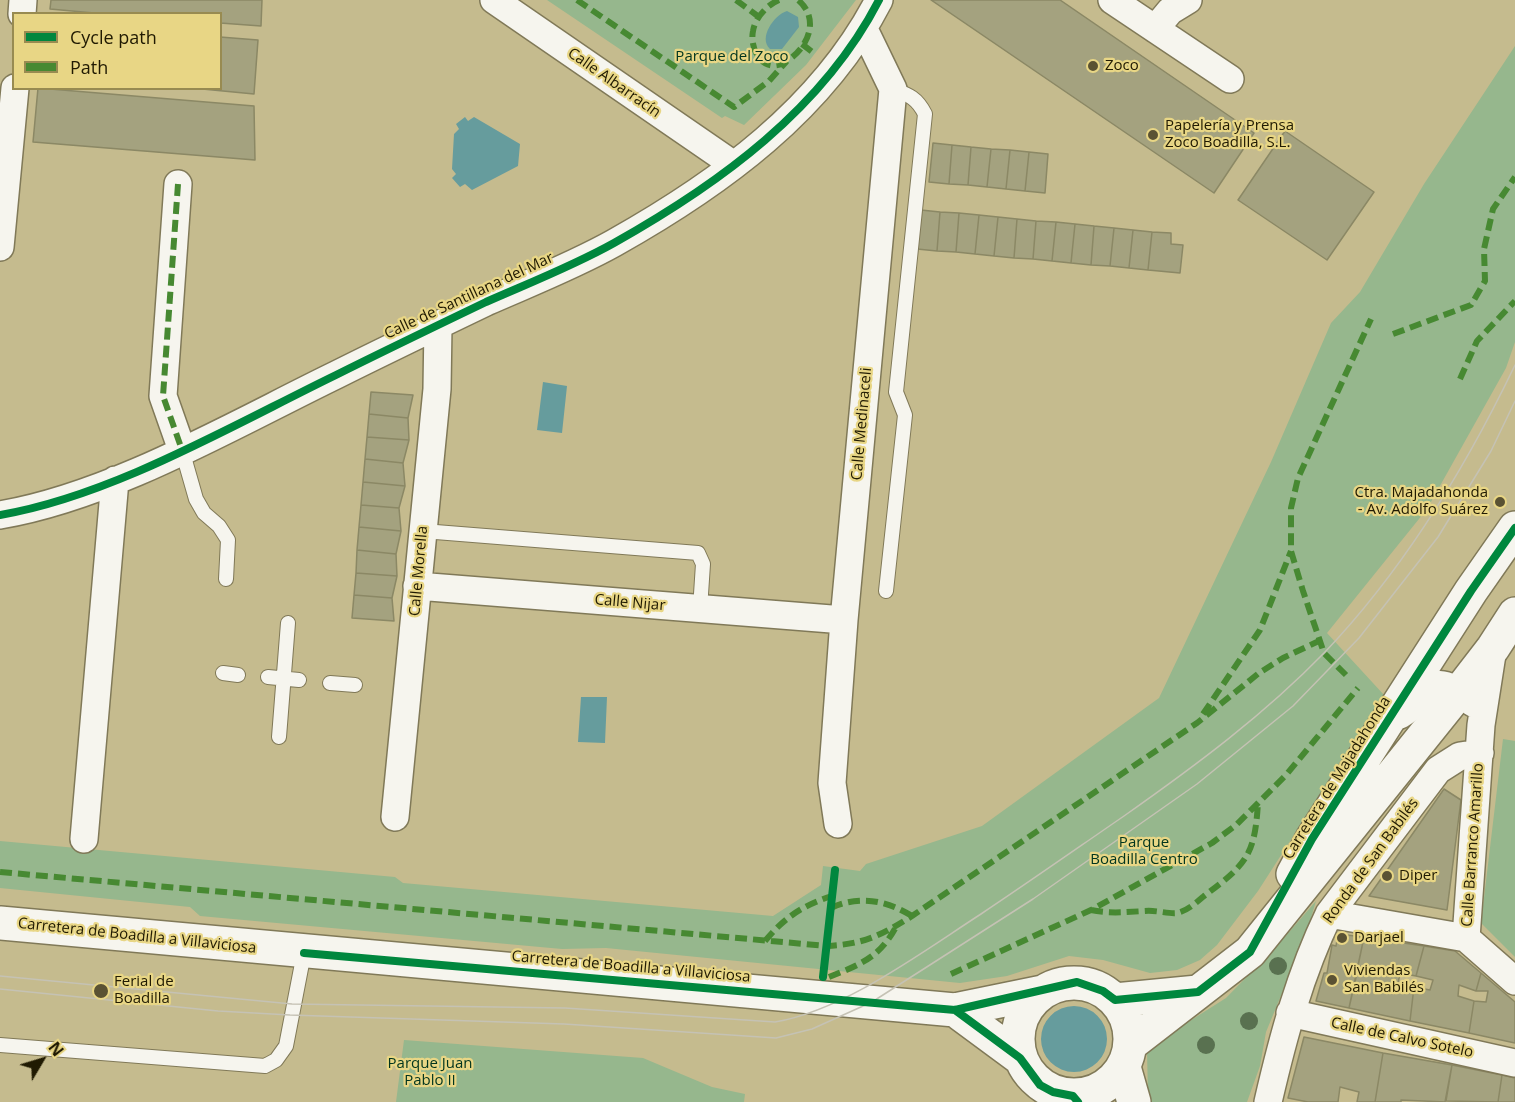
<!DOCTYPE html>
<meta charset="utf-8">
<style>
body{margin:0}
#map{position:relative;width:1515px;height:1102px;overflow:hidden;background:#c5bb8e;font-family:"Open Sans",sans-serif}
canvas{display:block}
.legend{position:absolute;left:12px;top:12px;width:210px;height:78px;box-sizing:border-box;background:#e8d685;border:2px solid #988b51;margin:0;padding:8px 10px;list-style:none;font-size:18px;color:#201a02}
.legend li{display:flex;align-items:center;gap:12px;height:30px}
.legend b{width:30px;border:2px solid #988b51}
.north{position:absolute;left:12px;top:1030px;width:60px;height:60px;-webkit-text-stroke:4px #e8d685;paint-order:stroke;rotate:52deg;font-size:16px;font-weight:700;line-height:24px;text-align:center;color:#201a02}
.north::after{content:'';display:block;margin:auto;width:21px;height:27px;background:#201a02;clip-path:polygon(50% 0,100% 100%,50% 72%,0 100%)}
</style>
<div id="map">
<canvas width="1515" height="1102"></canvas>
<ul class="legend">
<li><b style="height:8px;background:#00873e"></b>Cycle path</li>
<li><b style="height:8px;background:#478932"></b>Path</li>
</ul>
<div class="north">N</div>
</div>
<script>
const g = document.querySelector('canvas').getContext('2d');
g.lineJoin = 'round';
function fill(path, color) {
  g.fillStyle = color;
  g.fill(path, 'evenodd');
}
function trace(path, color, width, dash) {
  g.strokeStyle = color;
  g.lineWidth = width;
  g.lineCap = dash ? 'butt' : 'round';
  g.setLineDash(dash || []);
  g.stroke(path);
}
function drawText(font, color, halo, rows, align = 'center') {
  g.font = font + ' "Open Sans",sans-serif';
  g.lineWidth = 4.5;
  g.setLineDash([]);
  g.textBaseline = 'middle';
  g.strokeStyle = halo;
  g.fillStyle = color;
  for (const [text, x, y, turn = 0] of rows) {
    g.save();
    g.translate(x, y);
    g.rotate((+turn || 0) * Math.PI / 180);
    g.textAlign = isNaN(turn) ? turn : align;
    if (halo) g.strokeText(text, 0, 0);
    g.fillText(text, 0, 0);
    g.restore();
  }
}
fill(new Path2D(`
 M547 0H856L806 65 744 125 725 116 722 118Z
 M1515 46V342L1506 368 1427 509 1327 633 1384 695 1258 891 1217 945 1200 960 1177 970 1150 973 1103 960 1069 956 1007 976 960 983 606 948 562 949 200 916 190 907 0 888V841L395 877 403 883 773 916 821 885 823 866 860 871 866 864 982 826 1159 698 1271 462 1331 323 1360 292 1424 184Z
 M1503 739 1515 741V957L1481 923Z
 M1316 901 1306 935 1266 1032 1260 1066 1247 1102H1151L1148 1096 1147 1051 1155 1043 1226 998 1276 947Z
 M404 1040 643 1058 712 1087 745 1094 744 1102H396Z`), '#96b78d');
fill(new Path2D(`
 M787 11 798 17 799 27 782 49H770C758 38 774 15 787 11Z
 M465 117 468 121 474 117 520 144 518 166 472 190 465 184 460 187 452 178 456 174 452 169 454 134 459 129 456 124Z
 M543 382 567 386 562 433 537 430Z
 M581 697H607L605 743 578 742Z
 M1041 1039a33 33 0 1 1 66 0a33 33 0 1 1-66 0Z`), '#669c9d');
const building = new Path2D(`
 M51 0H262L261 26 220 23V14H105L50 9Z
 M931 0H1060L1254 133 1214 193Z
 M220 37 258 40 254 94 192 88H220Z
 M38 88 254 106 255 160 33 142Z
 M1285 131 1374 192 1327 260 1238 200Z
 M933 143 952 145 949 184 929 182Z
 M952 145 971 147 968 185 949 184Z
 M971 147 991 149 987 187 968 185Z
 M991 149 1010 150 1006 189 987 187Z
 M1010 150 1029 152 1025 191 1006 189Z
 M1029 152 1048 154 1045 193 1025 191Z
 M921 210 940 212 937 251 917 249Z
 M940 212 959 213 956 252 937 251Z
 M959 213 979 215 975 254 956 252Z
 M979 215 998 217 994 256 975 254Z
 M998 217 1017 219 1014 258 994 256Z
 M1017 219 1036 221 1033 259 1014 258Z
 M1036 221 1056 222 1052 261 1033 259Z
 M1056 222 1075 224 1071 263 1052 261Z
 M1075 224 1094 226 1091 265 1071 263Z
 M1094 226 1114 228 1110 266 1091 265Z
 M1114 228 1133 230 1129 268 1110 266Z
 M1133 230 1152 232 1148 270 1129 268Z
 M1152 232 1171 233V244L1183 245 1180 273 1148 270Z
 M371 392 413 395 408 418 369 414Z
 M369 414 408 418 409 440 367 437Z
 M367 437 409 440 403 463 365 459Z
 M365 459 403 463 405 486 363 482Z
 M363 482 405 486 399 508 361 505Z
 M361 505 399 508 401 531 359 527Z
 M359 527 401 531 396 554 357 550Z
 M357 550 396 554 397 576 356 573Z
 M356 573 397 576 392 598 354 595Z
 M354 595 392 598 394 621 352 618Z
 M1444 789 1461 800 1447 910 1369 896Z
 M1338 934 1364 937 1349 1008 1316 1001 1324 973H1327L1332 945 1336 946Z
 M1364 937 1424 946 1416 976 1400 973 1398 984 1414 987 1410 1021 1349 1008 1357 973 1373 976 1375 969 1358 966Z
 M1424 946 1455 951 1481 973 1476 991 1459 985 1458 996 1474 1001 1469 1033 1410 1021 1414 987 1430 990 1433 980 1416 976Z
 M1481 973 1515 1002V1043L1469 1033 1474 1001 1486 1002 1488 991H1476Z
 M1304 1037 1383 1053 1375 1102H1357L1359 1092 1340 1087 1338 1102H1308L1288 1098Z
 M1383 1053 1452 1065 1445 1102 1401 1100V1102H1375Z
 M1452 1065 1502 1075 1498 1102 1446 1101Z
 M1502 1075 1515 1078V1102H1498Z`);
fill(building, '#a4a27f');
trace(building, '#8b8865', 1.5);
const lane = new Path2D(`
 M182 450 196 499 204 513 219 526 228 540 226 579
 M423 531 698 553 703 564 700 609
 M886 591 905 415 896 392 925 114C917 98 909 95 893 89
 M223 673 238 675
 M268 677 299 680
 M330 683 355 685
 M279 737 288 623
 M0 1045 265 1066 276 1060 286 1046 304 953`);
const street = new Path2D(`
 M494 0 734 165
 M1112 0 1230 79
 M22 14 23 0
 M1155 29 1170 11 1188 0
 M178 184 163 396 182 450
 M0 247 15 88
 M0 515C112 496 233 425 336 375 386 350 436 326 486 302 529 283 573 266 614 243 719 184 823 109 879 0
 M417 586 844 620
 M1400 715C1434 694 1427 665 1473 703
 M395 817 437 389 438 325
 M838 824 832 783 844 620 893 89 864 29
 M84 839 115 480
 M1329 914 1466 938 1515 981
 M1466 938 1481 725 1493 648
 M1290 1013 1515 1063
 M1268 1102C1283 1037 1300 974 1329 914L1438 770 1460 756 1480 753`);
const secondary = new Path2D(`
 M1293 874 1312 839 1471 591 1515 528
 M0 923 955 1010 1043 992
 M1018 1039a56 56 0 1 1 112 0a56 56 0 1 1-112 0Z
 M1115 1000 1198 992
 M955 1010 1020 1058
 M1131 1044 1250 952 1459 692 1493 648 1515 614
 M1124 1067 1134 1102`);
trace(lane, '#807958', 16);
trace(street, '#807958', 30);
trace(secondary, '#807958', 36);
trace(lane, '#f6f5ee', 14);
trace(street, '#f6f5ee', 27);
trace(secondary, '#f6f5ee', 33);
trace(new Path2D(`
 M0 976 292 1004 565 1008 775 1022C845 1010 922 952 981 914 1029 882 1076 849 1124 816 1195 766 1264 715 1325 652 1405 568 1465 469 1515 365
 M0 989 218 1011 290 1015 564 1024 776 1038 812 1029 872 1002 1033 899 1197 784 1293 706 1359 638 1438 537 1491 451 1515 401`), '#c5c2b4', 1.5);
trace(new Path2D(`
 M577 0 734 107 769 81 786 62
 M736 0 759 17
 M779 0C767 5 755 18 753 31 749 51 765 76 787 61 809 47 820 18 798 0
 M802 44 815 54
 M178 184 163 396 182 450
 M1393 334 1471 305 1485 281 1484 249 1493 209 1515 177
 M1460 379 1477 341 1515 301
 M1346 675 1324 653 1303 591 1291 551V508L1298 478 1371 319
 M1203 714 1260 630 1291 551
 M0 872 827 946C864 944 880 936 912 916L1197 723 1259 673 1283 658 1321 640
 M831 908C859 895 886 900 912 916
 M1091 910C1110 914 1126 912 1145 911 1156 910 1168 914 1177 913 1187 911 1197 902 1204 896 1247 864 1255 855 1258 802
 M765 941C784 918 803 905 832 896
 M951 974 1091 910 1212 843 1236 825 1286 775 1358 688
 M829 977C861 964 879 958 896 927`), '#478932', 6, [12, 6]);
trace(new Path2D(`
 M0 515C112 496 233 425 336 375 386 350 436 326 486 302 529 283 573 266 614 243 719 184 823 109 879 0
 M304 953 955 1010 1077 982 1103 991 1115 1000 1198 992 1250 952 1312 839 1471 591 1515 528
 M823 977 835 870
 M955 1010 1020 1058 1040 1085 1053 1092 1073 1096 1078 1102`), '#00873e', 8);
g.fillStyle = '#597150';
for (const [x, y] of [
 [1278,966],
 [1249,1021],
 [1206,1045]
]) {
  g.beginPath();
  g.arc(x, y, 9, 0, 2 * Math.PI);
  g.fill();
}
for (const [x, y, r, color] of [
 [1093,66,6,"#5a5233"],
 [1153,135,6,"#5a5233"],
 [1500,502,6,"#5a5233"],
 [1387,876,6,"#5a5233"],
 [1342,938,6,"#5a5233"],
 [1332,980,6,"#5a5233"],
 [101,991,8,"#5a5233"]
]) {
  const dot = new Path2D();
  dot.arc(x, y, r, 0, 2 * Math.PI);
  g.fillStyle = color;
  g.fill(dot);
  trace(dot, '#e8d685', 2);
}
drawText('15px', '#01351e', '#e8d685', [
 ["Parque del Zoco",732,57],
 ["Parque",1144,843],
 ["Boadilla Centro",1144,860],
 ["Parque Juan",430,1064],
 ["Pablo II",430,1081]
]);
drawText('15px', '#201a02', '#e8d685', [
 ["Zoco",1105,66],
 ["Papelería y Prensa",1165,126],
 ["Zoco Boadilla, S.L.",1165,143],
 ["Ctra. Majadahonda",1488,493,"right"],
 ["- Av. Adolfo Suárez",1488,510,"right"],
 ["Diper",1399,876],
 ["Darjael",1354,938],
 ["Viviendas",1344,971],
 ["San Babilés",1344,988],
 ["Ferial de",114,982],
 ["Boadilla",114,999]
], 'left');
drawText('15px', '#201a02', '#e8d685', [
 ["Calle Albarracín",614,83,35],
 ["Calle de Santillana del Mar",469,296,-25],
 ["Calle Medinaceli",862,424,-85],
 ["Calle Morella",419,571,-85],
 ["Calle Nijar",630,603,5],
 ["Carretera de Majadahonda",1337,778,-58],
 ["Calle Barranco Amarillo",1473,845,-86],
 ["Ronda de San Babilés",1371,861,-54],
 ["Carretera de Boadilla a Villaviciosa",137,936,6],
 ["Carretera de Boadilla a Villaviciosa",631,967,5],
 ["Calle de Calvo Sotelo",1402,1038,12]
]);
</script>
